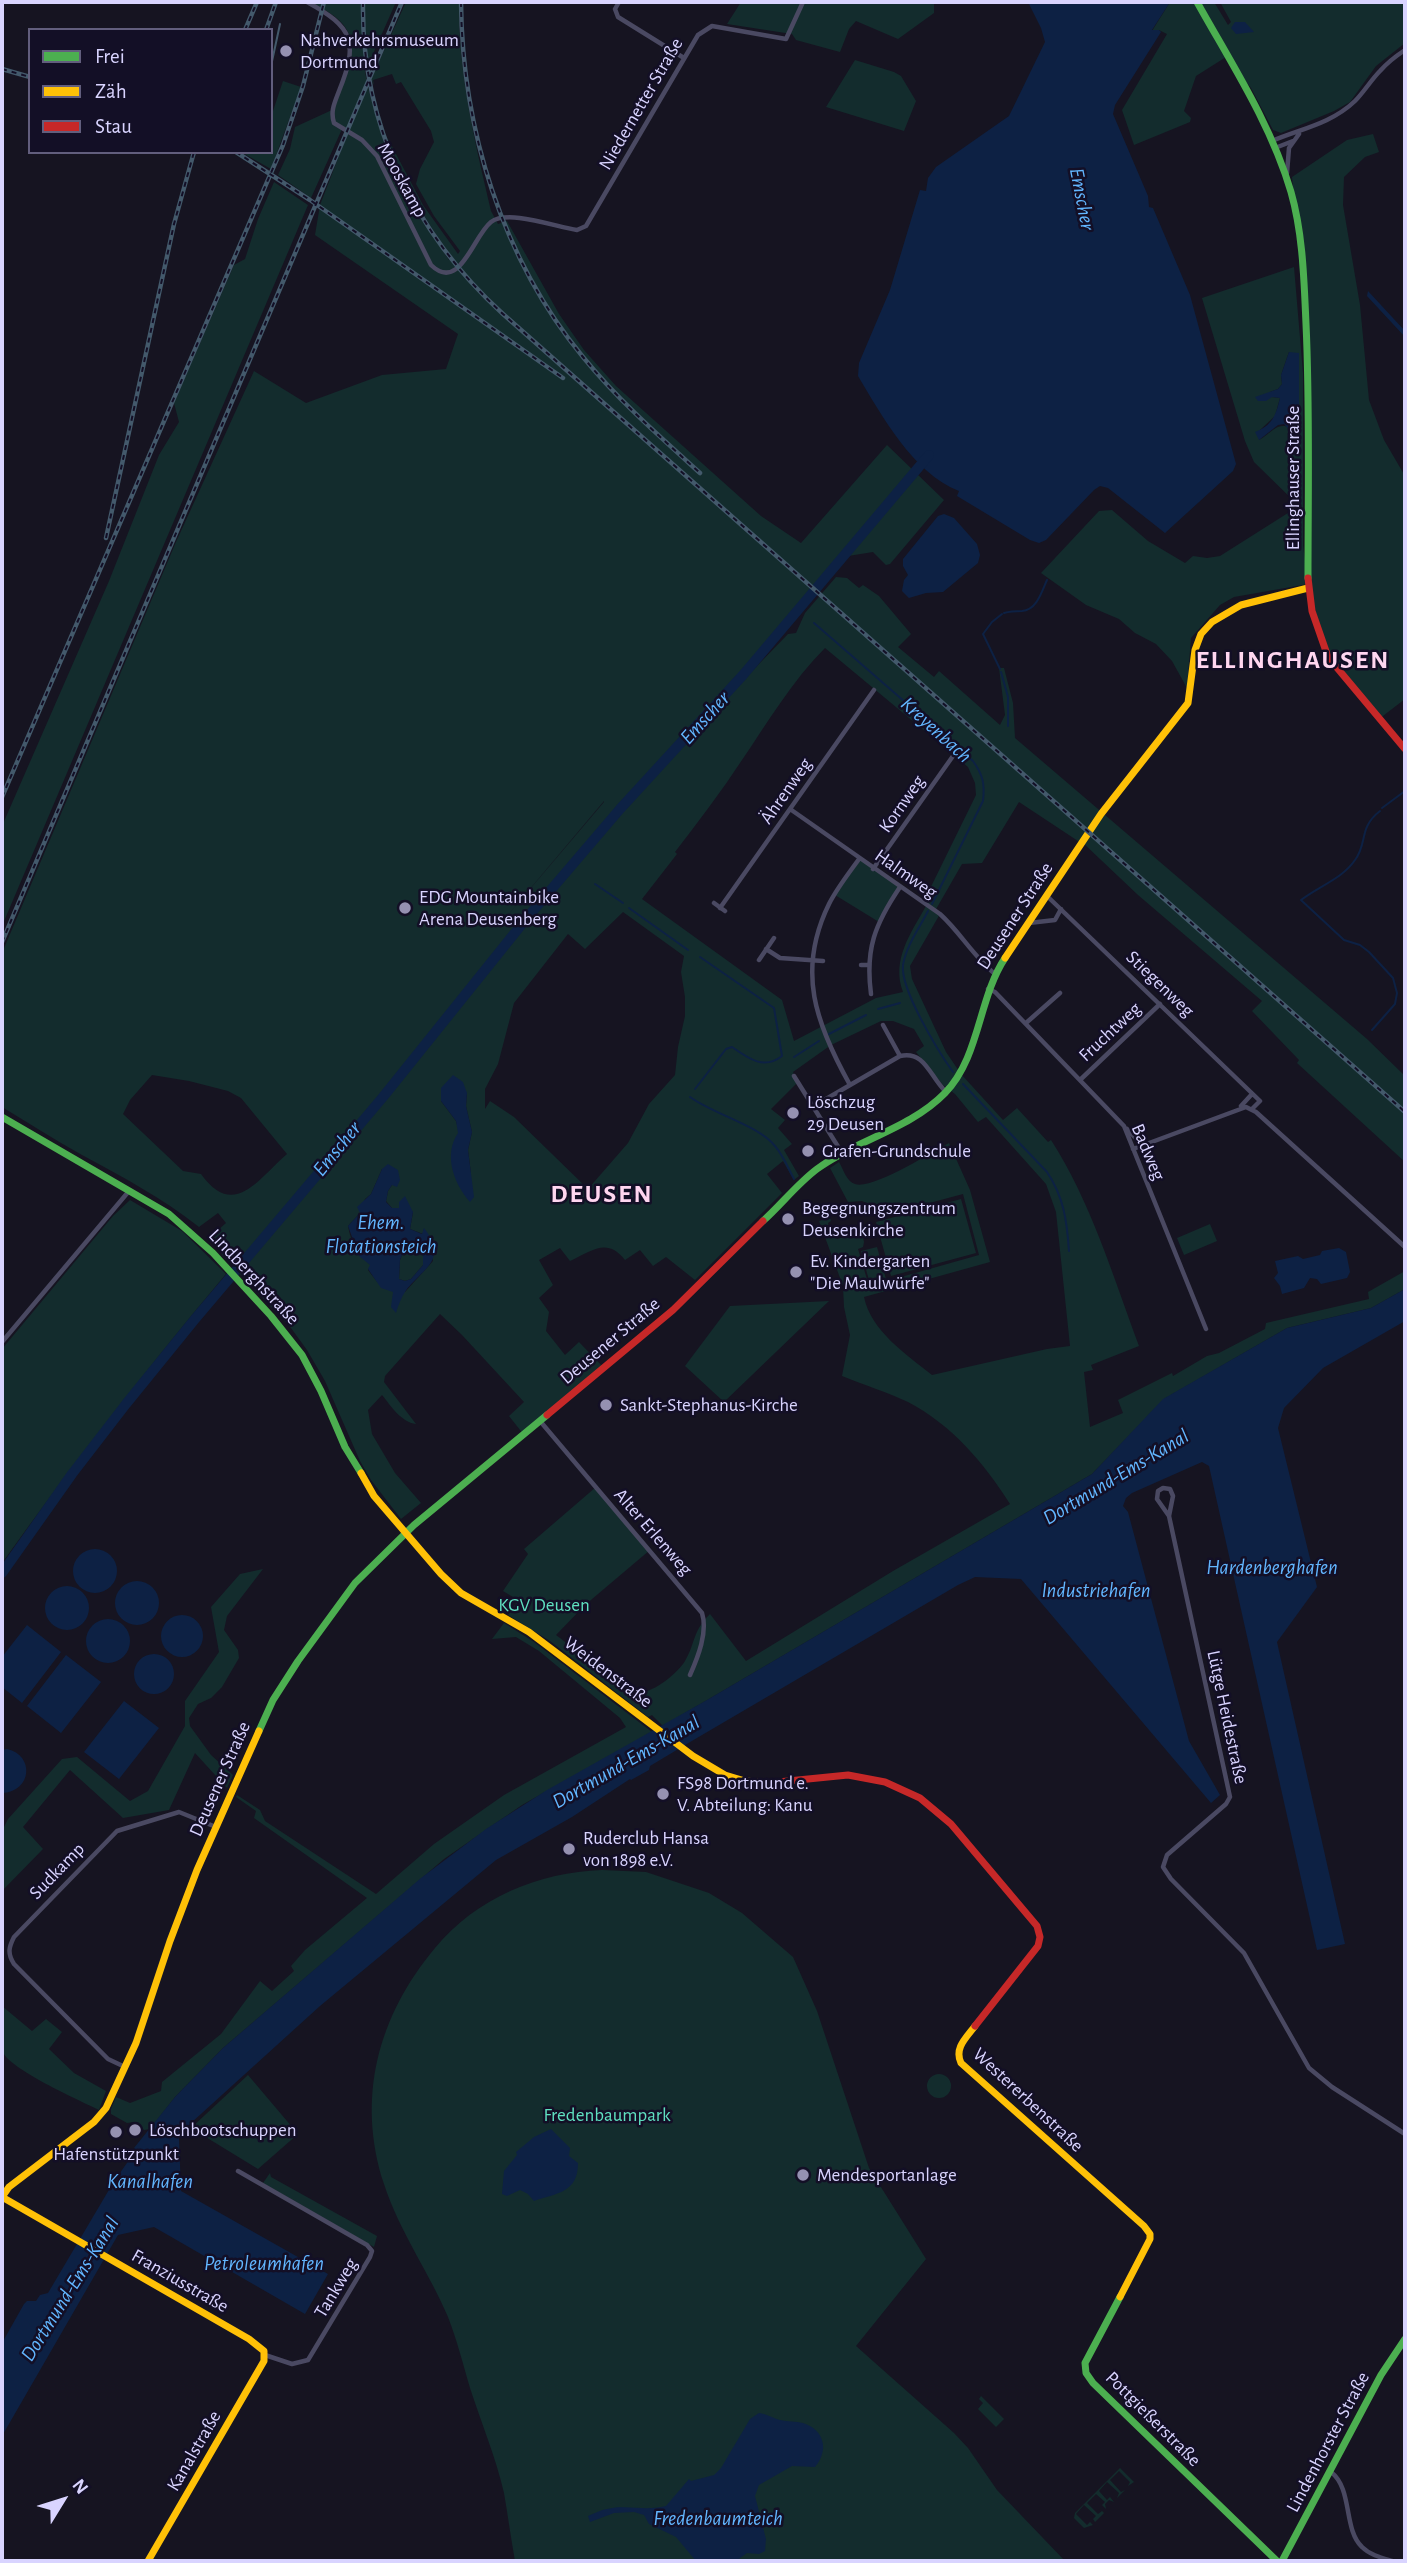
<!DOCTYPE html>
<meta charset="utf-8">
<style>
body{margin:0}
#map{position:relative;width:1407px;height:2563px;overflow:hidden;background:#161421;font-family:"Alegreya Sans",sans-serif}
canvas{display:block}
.frame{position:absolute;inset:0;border:4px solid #d9d4ff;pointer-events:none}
.legend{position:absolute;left:28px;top:28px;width:245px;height:126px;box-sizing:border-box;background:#130f26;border:2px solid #625e7d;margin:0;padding:9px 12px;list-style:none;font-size:21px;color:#d9d4ff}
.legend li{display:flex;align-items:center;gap:14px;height:35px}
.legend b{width:35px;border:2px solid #625e7d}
.north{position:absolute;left:28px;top:2465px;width:70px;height:70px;-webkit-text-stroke:5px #130f26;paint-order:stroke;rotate:52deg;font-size:19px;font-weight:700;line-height:28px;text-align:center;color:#d9d4ff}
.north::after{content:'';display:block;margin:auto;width:24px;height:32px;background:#d9d4ff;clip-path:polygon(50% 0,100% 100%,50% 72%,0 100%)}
</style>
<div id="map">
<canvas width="1407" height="2563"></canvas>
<div class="frame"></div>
<ul class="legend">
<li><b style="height:9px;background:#4caf50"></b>Frei</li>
<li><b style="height:9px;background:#ffc107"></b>Zäh</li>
<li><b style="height:9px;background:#c62828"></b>Stau</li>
</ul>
<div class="north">N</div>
</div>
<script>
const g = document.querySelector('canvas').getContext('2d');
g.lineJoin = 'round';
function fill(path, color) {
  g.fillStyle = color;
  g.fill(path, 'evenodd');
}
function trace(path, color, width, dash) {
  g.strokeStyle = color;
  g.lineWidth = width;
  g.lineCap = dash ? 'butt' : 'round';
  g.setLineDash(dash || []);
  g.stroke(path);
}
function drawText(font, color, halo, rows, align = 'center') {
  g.font = font + ' "Alegreya Sans",sans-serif';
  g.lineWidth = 5;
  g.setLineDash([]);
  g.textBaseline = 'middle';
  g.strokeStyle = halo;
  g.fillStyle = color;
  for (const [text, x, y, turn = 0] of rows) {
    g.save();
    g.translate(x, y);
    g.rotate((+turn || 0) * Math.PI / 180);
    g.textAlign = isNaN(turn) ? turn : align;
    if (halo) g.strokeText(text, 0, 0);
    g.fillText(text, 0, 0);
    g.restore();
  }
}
fill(new Path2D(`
 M310 2H396L365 72 369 91 388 157 411 204 449 260 452 257C424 220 403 181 387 137L423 205 458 254 460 251 434 216 416 184 420 169 434 142 431 131 401 82 396 84 392 74 373 80 374 85 371 79 406 2H459C458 73 475 142 491 211L498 224 507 221 559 314 584 350 616 386 761 516 801 543 887 445 944 500 890 564 886 565 873 552 842 557 790 613 666 760 788 634 796 633 805 613 836 577 847 578 859 588 863 585 879 596 911 634 898 647 934 677 939 671 1000 725 1005 715 999 668H1004L1013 703 1015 738 1367 1039 1405 1076V1162L1297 1063 1299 1060 1252 1011 1262 1001 1138 895 1082 842 1081 843 1019 802 982 863 962 864 935 911 940 914 910 966 912 979 946 1052 961 1074 1003 1120 1017 1108 1048 1142 1051 1140C1091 1202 1113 1276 1139 1346L1091 1365 1093 1370 1084 1372 1090 1427 1123 1413 1118 1400 1172 1373 1173 1376 1207 1356 1219 1353 1265 1329 1266 1323 1369 1299 1368 1292 1405 1271V1289L1371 1308 1287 1328 1164 1399 1092 1474 663 1726 652 1715 648 1717 550 1641 508 1615 518 1600 503 1591 528 1554 524 1549 596 1487 650 1550 585 1605 556 1635C574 1648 618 1686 636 1692 650 1696 678 1673 685 1661 696 1642 692 1632 710 1614L746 1661 893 1571 1010 1504C984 1463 952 1425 908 1402 887 1392 864 1385 842 1376L850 1335 844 1307 843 1286 819 1221 830 1218 831 1221 828 1223 831 1235 835 1234 837 1239 862 1232 864 1242 863 1247 858 1249 869 1286 979 1255 963 1194 881 1216 879 1213 872 1215 869 1204 862 1201 848 1202 830 1168 839 1162C843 1169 847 1182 855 1184 872 1190 932 1152 949 1143L970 1190 990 1262 864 1297C871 1331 906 1354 932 1375L1047 1349 1070 1346 1056 1212 1046 1184 986 1117 978 1122 955 1094 943 1085 916 1052 924 1046 914 1029 893 1021H881L831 1045 793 1072 797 1083 771 1109 785 1120 778 1128 792 1144 784 1150 799 1176 794 1180 783 1161 767 1174 782 1193 695 1280 666 1257 653 1266 640 1250 625 1260C607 1237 592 1251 570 1261L560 1248 539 1260 553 1285 539 1298 549 1312 546 1331 565 1355 579 1342 604 1368 524 1435 509 1416 524 1402 462 1335 440 1314 385 1376 384 1382 416 1424C401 1422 391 1406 382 1395L368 1410 372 1434 395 1473 421 1503 401 1519 371 1480 360 1461 325 1381 307 1350 291 1328 223 1256 210 1237 226 1223 218 1213 199 1227C162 1198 123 1177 82 1155 55 1140 29 1123 2 1107V953L176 542 254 371 306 403 382 375 446 369 458 334 315 235 320 205 347 135 342 129 311 198 278 175 290 149 295 127 332 110C339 91 358 52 348 32 341 17 323 9 310 2ZM825 648 968 767 975 783 976 795 923 903 926 906C911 933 891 960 903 992L876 998 794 1041 782 1000 642 899 677 854 675 852C698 822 721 792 742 760 768 722 792 681 825 648ZM604 801V802L502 922ZM623 912 684 956 681 972 685 997V1016L678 1047 675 1075 649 1104 628 1143 588 1189 514 1117 490 1101 485 1109V1089L498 1064 514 1003 568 934 585 949ZM152 1075 189 1081 228 1091 241 1098 287 1154C258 1179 234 1220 201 1174L183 1171 123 1114 130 1100ZM441 1088 467 1093 466 1106 472 1132 468 1150 471 1174 456 1121 441 1101ZM382 1169 392 1185 388 1191 386 1201 392 1208 413 1212 410 1229 423 1234 424 1229 433 1261 405 1292C385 1292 379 1285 368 1270L371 1265C358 1255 351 1243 348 1226L360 1213 365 1199 371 1194Z
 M741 2H934V13L898 39 856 21 849 29 840 52 796 40 792 34 727 24Z
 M1170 2H1214L1228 25 1231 22 1220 2H1405V43L1376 66 1350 102 1334 111 1281 133 1273 130 1251 88 1226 57 1196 76 1184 111 1191 118 1190 122 1134 145 1122 110 1167 34 1159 30 1152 31Z
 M855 60 894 72 901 76 916 101 904 131 826 107Z
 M283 81 301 87 271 169 241 152H271V117Z
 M1373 134 1379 152 1365 157 1344 177 1343 205 1360 305 1369 400 1384 440 1405 476V699L1379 719 1328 657 1308 584 1234 597 1220 605 1191 638 1187 688 1172 661 1156 644 1135 633 1119 619 1086 605 1041 573 1099 511 1112 510 1148 541 1185 563 1193 556 1207 558 1220 556 1299 506 1254 462 1245 441 1202 298 1294 267 1303 373V545L1307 576 1308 367 1292 177 1347 140ZM1289 352 1298 359 1299 430C1276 421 1278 428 1259 440L1260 430 1275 416 1280 398 1272 397 1270 392 1278 389 1282 384 1281 375Z
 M274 182 308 205 2 926V826L109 581 159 455 179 422 174 403 234 265 245 259 258 219Z
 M859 859 900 887 879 922 835 895Z
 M961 1199 976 1253 891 1276 876 1222Z
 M130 1200 182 1231 226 1274C148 1367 73 1464 2 1563V1349L113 1216Z
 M1210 1224 1217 1241 1184 1255 1177 1238Z
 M417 1247 423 1250V1265L411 1279 405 1281 399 1279 400 1260 404 1250Z
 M877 1247 886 1279 870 1284 861 1251Z
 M829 1301 724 1402 685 1366 730 1306Z
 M263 1569 227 1616 224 1630 238 1650 239 1658 222 1687 211 1698 198 1704 189 1718 190 1726 211 1755 233 1775 227 1788 195 1753 169 1810 123 1818 70 1770 23 1827 43 1849 2 1891V1831L8 1819 62 1759 77 1757 130 1801 148 1791 185 1726V1701L219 1652 211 1607 240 1574Z
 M504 1623 534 1642 652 1732 522 1805 444 1859 223 2048 175 2097 150 2129 144 2130 134 2122 127 2123 111 2114V2109L116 2097 130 2103 161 2091 162 2082 221 2034 260 1981 272 1991 294 1971 291 1966 305 1950 367 1898 254 1818 256 1811 236 1797 237 1795 260 1810 265 1821 376 1894 434 1844 504 1795 626 1727 620 1718 539 1651 516 1637 492 1639Z
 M602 1870 646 1872 709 1893 742 1913 793 1957 817 2011 869 2168 926 2259 856 2346 954 2433 968 2448 997 2490 1065 2561H515C511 2539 508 2516 504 2493 496 2458 481 2422 470 2388 463 2364 457 2340 448 2317 429 2272 399 2231 384 2184 356 2098 378 2016 435 1948 476 1898 539 1872 602 1870Z
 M2 2006 32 2031 46 2019 62 2032 49 2049 74 2073 106 2091 99 2110C81 2101 6 2068 2 2050 0 2037 2 2019 2 2006Z
 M927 2086a12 12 0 1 1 24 0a12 12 0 1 1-24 0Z
 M248 2075 298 2134 258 2169 191 2128Z
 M270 2173 271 2177 377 2236 374 2247 263 2183Z
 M981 2396 1004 2419 996 2427 978 2409 983 2403 979 2399Z
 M1120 2468 1134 2482 1128 2486 1130 2482 1119 2471 1110 2480 1121 2492 1125 2490 1117 2498 1119 2493 1107 2482 1099 2491 1107 2500 1110 2497 1114 2502 1109 2500 1105 2504 1106 2509 1102 2505 1105 2502 1096 2494 1087 2503 1098 2514 1102 2511 1104 2513 1095 2522 1093 2519 1096 2516 1084 2505 1076 2514 1087 2525 1090 2522 1093 2525 1084 2528 1074 2518 1075 2513Z`), '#132c2d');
fill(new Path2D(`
 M1028 2H1170L1152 30H1159L1161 32 1115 105 1113 114 1148 196 1149 207 1153 208 1190 295 1236 464 1233 471 1165 533 1108 488 1100 486 1094 490 1046 540 1039 543 1030 540 957 496 959 491C913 473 882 416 858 376L859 363 890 290 920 190 926 191 928 178 936 167 1009 116 1045 42 1041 28Z
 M1235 22H1245L1254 32 1236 34 1231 28Z
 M1368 291 1405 331V337L1367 296Z
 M1289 352 1299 353V430L1297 433 1291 432 1284 424 1278 425 1259 440 1255 432C1272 426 1276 415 1280 398L1272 397 1266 401H1258L1255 397 1278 389 1282 384 1281 375Z
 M944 514 954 518 977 544 980 555 978 563 943 592 926 593 909 598 902 591 904 580 908 575 903 566V559L938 516Z
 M453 1075 463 1082 467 1093 466 1106 472 1132 468 1150 474 1197 470 1202C454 1184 443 1155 458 1133L456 1121 441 1101V1088Z
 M388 1164 398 1170 400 1180 397 1187 392 1185 388 1191 386 1202 392 1208H399V1202L405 1196 413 1212 410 1229 422 1234 424 1228C450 1261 421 1269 405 1292 401 1298 398 1306 396 1313L391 1307 393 1292 381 1288 368 1269 370 1265 359 1256 348 1226 360 1213 357 1207 371 1194 382 1169ZM417 1247 423 1250V1265L411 1279 405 1281 399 1279 400 1260 404 1250Z
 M1339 1248 1346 1252 1350 1272 1347 1278 1321 1284 1317 1279 1310 1278 1304 1288 1282 1294 1280 1286 1274 1278 1278 1273 1275 1261 1298 1256 1303 1259 1320 1255 1322 1251Z
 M1405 1289V1321L1323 1368 1284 1408 1278 1428 1317 1587 1277 1642 1345 1944 1317 1950 1209 1466 1202 1462 1132 1493 1126 1498 1123 1506 1128 1512 1189 1741 1220 1795 1211 1803 1021 1579 975 1577 958 1585 685 1745 650 1766 649 1770 631 1780 630 1779 572 1817 496 1860 320 2006 180 2133 179 2138 181 2191 328 2274 305 2314 154 2227 118 2235 2 2436V2343L24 2304 27 2301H36L40 2295 48 2293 113 2183 136 2150 134 2148 175 2097 223 2048 421 1878 486 1829 547 1790 707 1700 1092 1474 1163 1399 1287 1328 1371 1308Z
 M73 1571a22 22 0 1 1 44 0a22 22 0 1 1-44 0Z
 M115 1603a22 22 0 1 1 44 0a22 22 0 1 1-44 0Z
 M45 1608a22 22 0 1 1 44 0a22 22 0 1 1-44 0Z
 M161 1636a21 21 0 1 1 42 0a21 21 0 1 1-42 0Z
 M86 1641a22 22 0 1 1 44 0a22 22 0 1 1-44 0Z
 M27 1625 61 1652 22 1703 2 1687V1657Z
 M134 1674a20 20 0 1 1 40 0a20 20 0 1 1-40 0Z
 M66 1655 101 1682 61 1733 27 1706Z
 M124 1701 159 1728 119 1779 84 1752Z
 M7 1749C35 1755 32 1792 2 1793V1750Z
 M551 2129 570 2148 569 2156 578 2163C578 2193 557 2193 534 2201L528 2194 520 2190 507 2196 502 2194 504 2171 517 2155 516 2152 534 2137Z
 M759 2413C767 2414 773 2418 780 2420 788 2422 796 2421 803 2423 825 2430 829 2451 815 2467L792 2466 759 2485 755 2496 766 2539 765 2551 759 2554 747 2553 736 2561H696L676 2537 649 2524 644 2515 634 2512 614 2513 590 2522 588 2516C621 2499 636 2513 666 2506L689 2479 691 2481 714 2475 721 2468 750 2419Z`), '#0d2144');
trace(new Path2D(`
 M1004 613C1011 611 1015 611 1022 611 1037 610 1042 591 1047 580
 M814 623 973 761C983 775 985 784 983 801L932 904
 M1000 669 983 634 992 622 1002 614
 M1001 672 1008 697V726
 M1382 808 1405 791
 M595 884 623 903
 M629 908 688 950
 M928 911C920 927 906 946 903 965 900 989 938 1051 953 1072
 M878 1009 900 1003
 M1372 1030 1395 1004 1397 993 1393 978 1369 952 1360 945 1344 940 1301 900C1319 886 1342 879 1355 860 1368 843 1358 828 1380 811
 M829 1034 866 1015
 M794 1057 819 1041
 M963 1084 1047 1172C1064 1197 1067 1222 1069 1251
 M695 1089 726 1049 732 1047C749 1059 764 1070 782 1056L774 1008 700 957
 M690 1097C713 1114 758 1125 775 1146 783 1155 788 1168 794 1179`), '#0d2144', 2);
trace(new Path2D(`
 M2 1573 72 1474 126 1404 195 1319 383 1097 526 919 620 809 743 675 929 455`), '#0d2144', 10);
trace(new Path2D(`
 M307 2C353 27 359 42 339 91 335 102 330 111 334 123L362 140 377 156 431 265C460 293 473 236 491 222 508 209 556 227 577 230L586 226 698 35 712 26 786 39 803 2
 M619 2 615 9 618 17 684 58
 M1272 141C1300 129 1331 124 1355 101 1364 92 1371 80 1380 71 1387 63 1396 56 1405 50
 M1275 148 1293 141
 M1287 173 1289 148 1299 134
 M790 809 940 914C960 932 974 957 995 974
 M873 869 953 756
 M1047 896 1260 1101 1252 1109
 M714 903 725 911
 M720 908 874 690
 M1029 923 1055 920 1061 909
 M766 949 780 958 823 961
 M759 960 774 938
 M861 965H869
 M988 989 995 992 1124 1126 1206 1329
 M871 994C865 949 875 924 900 887
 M1026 1023 1060 993
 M883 1025 900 1056
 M794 1076 842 1153
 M1080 1080 1160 1004
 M850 1085C816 1024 796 971 829 904 837 888 849 873 859 859
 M814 1106 900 1056C925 1050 930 1077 946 1092
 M1241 1106 1252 1094
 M1127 1129 1141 1144
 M1133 1149 1246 1107 1256 1112 1405 1247
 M2 1342 129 1191
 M540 1421 702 1613C708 1632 698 1657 690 1675
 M1169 1516 1157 1499 1158 1491 1163 1488 1170 1489 1173 1496 1169 1516 1230 1797 1226 1804 1167 1855 1163 1867 1171 1879 1244 1953 1309 2068 1332 2087 1405 2134
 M125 2067 108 2059 14 1964C7 1953 9 1947 14 1937L117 1831 179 1812 216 1827
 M238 2171 367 2245 372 2251 370 2257 308 2360 292 2364 265 2355
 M1331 2472C1353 2489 1343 2529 1362 2547 1370 2555 1382 2558 1392 2561`), '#4a4962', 4.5);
trace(new Path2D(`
 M1197 2C1231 63 1271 124 1291 192 1303 234 1304 280 1306 324 1310 408 1308 493 1308 578
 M2 1117 169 1214 213 1253 271 1316 302 1355 321 1391 345 1447 361 1473
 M763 1221C781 1205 797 1184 817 1169 856 1140 910 1129 945 1093 980 1057 978 999 1005 958
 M259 1731 273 1700 298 1661 355 1583 414 1525 547 1415
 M1120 2297 1085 2363 1086 2373 1093 2383 1277 2561
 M1282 2561 1381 2375 1405 2339`), '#4caf50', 7);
trace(new Path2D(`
 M1005 958 1101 814 1188 703 1195 650 1201 634 1212 622 1241 605 1308 588
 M361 1473 374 1496 441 1574 461 1593 529 1632 693 1756 725 1775 745 1781 768 1783
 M975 2026C966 2038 954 2048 961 2063L1144 2226 1150 2234V2239L1120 2297
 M2 2197 9 2187 94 2122 106 2108 136 2043 170 1941 197 1870 259 1731
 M2 2197 249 2339 264 2351V2361L148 2561`), '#ffc107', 7);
trace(new Path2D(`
 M1308 578 1312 611 1328 657 1405 749
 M547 1415 673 1310 763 1221
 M768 1783 848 1775 885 1782 920 1798 951 1824 1037 1926 1040 1937 1038 1946 975 2026`), '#c62828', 7);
trace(new Path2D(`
 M271 66 280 24`), '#43596b', 2);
const rail = new Path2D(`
 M363 2C361 124 414 233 503 314L1405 1112
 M461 2C462 128 502 259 583 357 618 400 659 436 700 473
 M245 30 257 2
 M266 30 276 2
 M2 69 30 77
 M236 152 310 200 563 378
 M106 538 174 224 194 152
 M2 797 283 145 303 86 324 2
 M2 942 402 2`);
trace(rail, '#43596b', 4.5);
trace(rail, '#130f26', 2, [5]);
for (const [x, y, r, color] of [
 [286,51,7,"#9591b1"],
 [405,908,7,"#9591b1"],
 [793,1113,7,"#9591b1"],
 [808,1151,7,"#9591b1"],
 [788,1219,7,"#9591b1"],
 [796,1272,7,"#9591b1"],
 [606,1405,7,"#9591b1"],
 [663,1794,7,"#9591b1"],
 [569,1849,7,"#9591b1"],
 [135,2130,7,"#9591b1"],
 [116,2132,7,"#9591b1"],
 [803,2175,7,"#9591b1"]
]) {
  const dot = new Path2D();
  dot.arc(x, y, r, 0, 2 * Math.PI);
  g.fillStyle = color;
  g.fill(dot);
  trace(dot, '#130f26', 2.5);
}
drawText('19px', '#d9d4ff', '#130f26', [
 ["Nahverkehrsmuseum",300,40],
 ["Dortmund",300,62],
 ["EDG Mountainbike",419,897],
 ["Arena Deusenberg",419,919],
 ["Löschzug",807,1102],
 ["29 Deusen",807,1124],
 ["Grafen-Grundschule",822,1151],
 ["Begegnungszentrum",802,1208],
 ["Deusenkirche",802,1230],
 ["Ev. Kindergarten",810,1261],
 ["\"Die Maulwürfe\"",810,1283],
 ["Sankt-Stephanus-Kirche",620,1405],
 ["FS98 Dortmund e.",677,1783],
 ["V. Abteilung: Kanu",677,1805],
 ["Ruderclub Hansa",583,1838],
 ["von 1898 e.V.",583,1860],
 ["Löschbootschuppen",149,2130],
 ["Hafenstützpunkt",116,2154,"center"],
 ["Mendesportanlage",817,2175]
], 'left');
drawText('19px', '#d9d4ff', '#130f26', [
 ["Niedernetter Straße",641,104,-60],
 ["Mooskamp",402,180,61],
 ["Ellinghauser Straße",1293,478,-90],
 ["Ährenweg",786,791,-55],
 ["Kornweg",902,804,-55],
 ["Halmweg",906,874,35],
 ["Deusener Straße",1015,916,-57],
 ["Stiegenweg",1160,984,44],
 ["Fruchtweg",1110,1032,-43],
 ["Badweg",1148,1152,67],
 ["Lindberghstraße",254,1277,47],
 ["Deusener Straße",610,1341,-40],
 ["Alter Erlenweg",653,1532,49],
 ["Weidenstraße",608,1672,37],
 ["Lütge Heidestraße",1227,1717,78],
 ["Deusener Straße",220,1779,-66],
 ["Sudkamp",57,1871,-46],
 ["Westererbenstraße",1028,2100,43],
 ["Franziusstraße",180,2281,30],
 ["Tankweg",336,2288,-59],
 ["Pottgießerstraße",1153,2419,45],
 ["Lindenhorster Straße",1328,2442,-62],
 ["Kanalstraße",194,2451,-60]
]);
drawText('19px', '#5fe0c0', '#130f26', [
 ["KGV Deusen",544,1605],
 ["Fredenbaumpark",607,2115]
]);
drawText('italic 21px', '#62b6ff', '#130f26', [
 ["Emscher",1082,199,79],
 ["Emscher",705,718,-48],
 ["Kreyenbach",936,730,42],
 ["Emscher",337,1149,-51],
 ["Ehem.",381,1223],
 ["Flotationsteich",381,1247],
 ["Dortmund-Ems-Kanal",1116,1477,-31],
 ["Hardenberghafen",1272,1568],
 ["Industriehafen",1096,1591],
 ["Dortmund-Ems-Kanal",626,1762,-30],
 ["Kanalhafen",150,2182],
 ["Petroleumhafen",264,2264],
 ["Dortmund-Ems-Kanal",70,2289,-58],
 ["Fredenbaumteich",718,2519]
]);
g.letterSpacing = '2px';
drawText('bold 26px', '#ffd6f0', '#130f26', [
 ["ELLINGHAUSEN",1293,660],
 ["DEUSEN",602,1194]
]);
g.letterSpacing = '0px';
</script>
